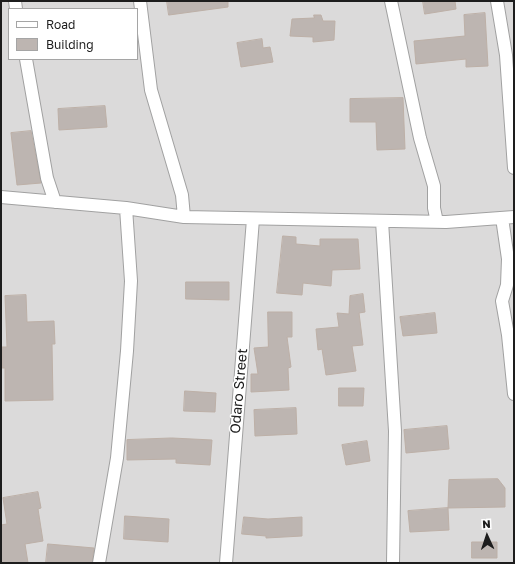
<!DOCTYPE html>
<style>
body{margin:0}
#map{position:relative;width:515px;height:564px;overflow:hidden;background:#ede9e4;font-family:"Golos Text",sans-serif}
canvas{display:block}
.frame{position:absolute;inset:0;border:2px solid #1d1d1d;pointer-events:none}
.legend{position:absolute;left:8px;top:8px;width:130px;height:52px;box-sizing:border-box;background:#fff;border:1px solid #a5a5a5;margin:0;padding:5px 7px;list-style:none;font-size:12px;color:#1d1d1d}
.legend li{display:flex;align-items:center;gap:8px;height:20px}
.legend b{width:20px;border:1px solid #a5a5a5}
.north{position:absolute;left:467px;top:516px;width:40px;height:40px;-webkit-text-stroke:3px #fff;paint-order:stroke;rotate:357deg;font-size:11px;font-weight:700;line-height:16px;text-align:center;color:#1d1d1d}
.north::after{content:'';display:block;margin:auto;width:14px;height:18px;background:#1d1d1d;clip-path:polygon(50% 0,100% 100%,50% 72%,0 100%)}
</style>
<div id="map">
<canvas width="515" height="564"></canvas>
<div class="frame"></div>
<ul class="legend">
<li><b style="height:5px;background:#fff"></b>Road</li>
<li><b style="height:11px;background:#bdb5b1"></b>Building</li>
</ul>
<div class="north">N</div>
</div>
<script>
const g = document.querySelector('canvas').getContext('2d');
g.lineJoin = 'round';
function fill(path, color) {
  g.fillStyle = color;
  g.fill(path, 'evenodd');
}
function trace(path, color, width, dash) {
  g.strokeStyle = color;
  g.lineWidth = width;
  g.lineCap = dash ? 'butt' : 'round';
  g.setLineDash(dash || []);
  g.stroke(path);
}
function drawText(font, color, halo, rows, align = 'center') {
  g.font = font + ' "Golos Text",sans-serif';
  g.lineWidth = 3;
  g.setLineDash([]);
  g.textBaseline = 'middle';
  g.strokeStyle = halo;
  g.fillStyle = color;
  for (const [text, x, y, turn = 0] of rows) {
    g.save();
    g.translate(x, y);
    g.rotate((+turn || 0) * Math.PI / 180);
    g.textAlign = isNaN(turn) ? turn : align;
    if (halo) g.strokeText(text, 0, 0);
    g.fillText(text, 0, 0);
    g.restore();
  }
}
fill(new Path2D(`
 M1 1H514V563H1ZM9 9H137V59H9Z`), '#dbdada');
const building = new Path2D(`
 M167 1H228V7L169 15Z
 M423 1H455L456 9 425 14Z
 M485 13 488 66 466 67V59L416 64 414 41 465 36 464 15Z
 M314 15H321L323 21H335L334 40 313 42V37L290 36 292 19 314 18Z
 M262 39 263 48 270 47 273 62 241 67 237 43Z
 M403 98 405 149 377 150 376 122H350V99Z
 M105 106 107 127 59 130 58 109Z
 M31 131 41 183 17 185 11 133Z
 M283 236 296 237V244L320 246V239H358L360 269 332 270 331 286 303 283 302 295 277 293Z
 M186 282H229V300L186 299Z
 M363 294 365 312 359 313 363 345 352 346 356 371 326 375 322 349 318 350 316 329 339 327 337 313 349 314 350 296Z
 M26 295 27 322 54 321 55 344H52L53 400 5 401V368H2V347H7L5 296Z
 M268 312H292V337H287L291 367 288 368 289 390 251 392V374H258L254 348 268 347Z
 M435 313 437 333 403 336 400 317Z
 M339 388H364L363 406H339Z
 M185 391 216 393 215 412 184 411Z
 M296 408 297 434 255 436 254 410Z
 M447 426 449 449 406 453 404 430Z
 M172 438 212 440 210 465 176 463V459L127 460V440Z
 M367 441 370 461 346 465 342 445Z
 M498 479 505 488V507L448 508 449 480Z
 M38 492 41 508 38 509 43 541 25 544 28 563H1V525L7 524 3 498Z
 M448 508 449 530 410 532 408 511Z
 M125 516 169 519 168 542 124 539Z
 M244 517 268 519 302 517V536L266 538V536L242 534Z
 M472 542H497V558H472Z
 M48 544 94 548 92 563H46Z`);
fill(building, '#bdb5b1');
trace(building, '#bdb0a7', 1);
const minor = new Path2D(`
 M15 1 16 9
 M140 1 151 90 182 195 184 217
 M391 1 420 138 434 186V208L437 222
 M497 1 506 55 514 168
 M26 59 47 178 55 202
 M1 197 126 208 184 217 446 222 514 217
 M502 218 508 259 507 285 502 301 508 335 514 394
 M382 221 395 431 393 563
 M99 563 117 458 127 351 131 281 126 208
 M226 563 253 219`);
trace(minor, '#a1a1a1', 14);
trace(minor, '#fff', 12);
drawText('14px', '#1d1d1d', '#fff', [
 ["Odaro Street",239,391,-85]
]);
</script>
